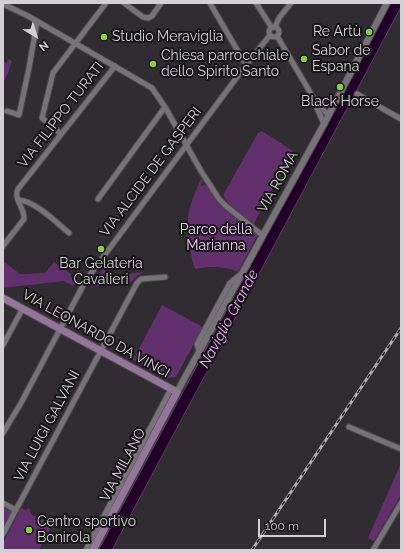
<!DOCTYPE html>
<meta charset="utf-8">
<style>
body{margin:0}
#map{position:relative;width:404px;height:553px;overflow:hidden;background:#302c31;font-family:Raleway,sans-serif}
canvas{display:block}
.frame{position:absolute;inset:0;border:4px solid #d3d0d4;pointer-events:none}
.north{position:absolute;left:16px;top:16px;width:40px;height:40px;-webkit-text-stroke:3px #171517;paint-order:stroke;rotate:142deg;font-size:11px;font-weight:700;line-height:16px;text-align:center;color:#d3d0d4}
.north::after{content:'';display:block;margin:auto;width:14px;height:18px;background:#d3d0d4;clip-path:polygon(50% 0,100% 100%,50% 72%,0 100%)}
.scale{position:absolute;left:258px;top:519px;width:68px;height:18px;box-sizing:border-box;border:2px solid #d3d0d4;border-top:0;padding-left:5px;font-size:12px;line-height:14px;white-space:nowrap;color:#d3d0d4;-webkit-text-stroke:3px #171517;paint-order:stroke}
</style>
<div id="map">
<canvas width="404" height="553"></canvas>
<div class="frame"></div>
<div class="north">N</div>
<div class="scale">100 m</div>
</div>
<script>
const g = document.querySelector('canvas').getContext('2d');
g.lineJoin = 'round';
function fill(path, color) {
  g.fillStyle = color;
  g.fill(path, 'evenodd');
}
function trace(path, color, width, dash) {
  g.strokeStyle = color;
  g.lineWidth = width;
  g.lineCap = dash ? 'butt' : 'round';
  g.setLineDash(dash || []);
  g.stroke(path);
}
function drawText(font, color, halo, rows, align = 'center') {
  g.font = font + ' Raleway,sans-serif';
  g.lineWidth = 4;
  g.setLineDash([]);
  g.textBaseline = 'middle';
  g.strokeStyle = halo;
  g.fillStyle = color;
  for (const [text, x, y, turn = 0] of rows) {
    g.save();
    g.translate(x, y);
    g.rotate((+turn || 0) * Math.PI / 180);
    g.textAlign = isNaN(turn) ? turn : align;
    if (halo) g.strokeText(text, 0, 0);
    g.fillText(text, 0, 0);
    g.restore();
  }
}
fill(new Path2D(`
 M8 59 12 61 8 73 3 83V61L7 63Z
 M262 131 293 151 253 225 229 204 223 195 258 133Z
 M201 179 203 181 201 184 202 186 206 184 223 207 258 234 238 272C225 266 208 266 195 269 184 233 184 214 201 179Z
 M3 261 20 274 45 273 54 262 71 274 70 276 76 281 73 286 64 281 3 288Z
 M103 269 112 276 144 272 138 275 131 282 90 287Z
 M162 305 203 327 176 377 168 378 133 360Z
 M401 463V495L374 541 368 538Z
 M3 507 12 511 3 528Z
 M21 508 25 510 29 508 31 514 52 525 39 550H3V543Z`), '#62306c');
const water = new Path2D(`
 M391 3H401V7L129 518 112 550H99Z`);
fill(water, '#220029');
trace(water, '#573e5c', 1);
const minor = new Path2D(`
 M124 3 143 17 148 18 152 16 161 3
 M256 3 272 28
 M3 4 28 16 152 88 165 107 201 171 219 199 226 206 262 235
 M211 5 246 65
 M269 32a5 5 0 1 1 10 0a5 5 0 1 1-10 0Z
 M275 27 279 18 291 3
 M277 36 310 92 324 124
 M357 94 401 119
 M314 98 328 115
 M7 111 19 115 29 68 37 22
 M61 134 42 118 53 73 106 3
 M98 199 165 107
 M18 200C34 200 57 223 69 233
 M3 246 24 219C25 208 13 199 18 189L115 66
 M3 345 23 308
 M199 351 197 344 230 283 241 274
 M349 427 401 449
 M3 433 21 403 86 280 246 65 270 35
 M3 503 16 510
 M3 534 137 283 141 279 165 277
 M86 550 171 389
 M373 550 401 503`);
const tertiary = new Path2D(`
 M177 392 324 124 387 3`);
const secondary = new Path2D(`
 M3 298 177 392 93 550`);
trace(minor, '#4c494d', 7);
trace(tertiary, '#4c494d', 8);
trace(secondary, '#4c494d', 9);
trace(minor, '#777278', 5);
trace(tertiary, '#777278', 6);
trace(secondary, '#94769b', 7);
const rail = new Path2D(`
 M252 550 401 328`);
trace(rail, '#b1aeb2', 3);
trace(rail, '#171517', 1.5, [4.5]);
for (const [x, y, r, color] of [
 [369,32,4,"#8bce46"],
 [104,37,4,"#8bce46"],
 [304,59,4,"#8bce46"],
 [153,64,4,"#8bce46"],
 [340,87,4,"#8bce46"],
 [101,249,4,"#8bce46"],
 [29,530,4,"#8bce46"]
]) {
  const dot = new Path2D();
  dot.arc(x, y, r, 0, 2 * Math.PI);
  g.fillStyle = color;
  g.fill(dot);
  trace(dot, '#171517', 1.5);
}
drawText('14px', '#d3d0d4', '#171517', [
 ["Re Artù",361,32,"right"],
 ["Studio Meraviglia",112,37],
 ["Sabor de",312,51],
 ["Espana",312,67],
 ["Chiesa parrocchiale",161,56],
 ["dello Spirito Santo",161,72],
 ["Black Horse",340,102,"center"],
 ["Bar Gelateria",101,264,"center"],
 ["Cavalieri",101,280,"center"],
 ["Centro sportivo",37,522],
 ["Bonirola",37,538]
], 'left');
drawText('14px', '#d3d0d4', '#171517', [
 ["VIA FILIPPO TURATI",61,115,-52],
 ["VIA ALCIDE DE GASPERI",151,172,-53],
 ["VIA ROMA",278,182,-61],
 ["VIA LEONARDO DA VINCI",96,334,29],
 ["VIA LUIGI GALVANI",47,426,-62],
 ["VIA MILANO",123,465,-62]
]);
drawText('14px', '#f5c9fe', '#171517', [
 ["Parco della",216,230],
 ["Marianna",216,246]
]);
drawText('italic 15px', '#e89ff7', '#171517', [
 ["Naviglio Grande",229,319,-62]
]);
</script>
